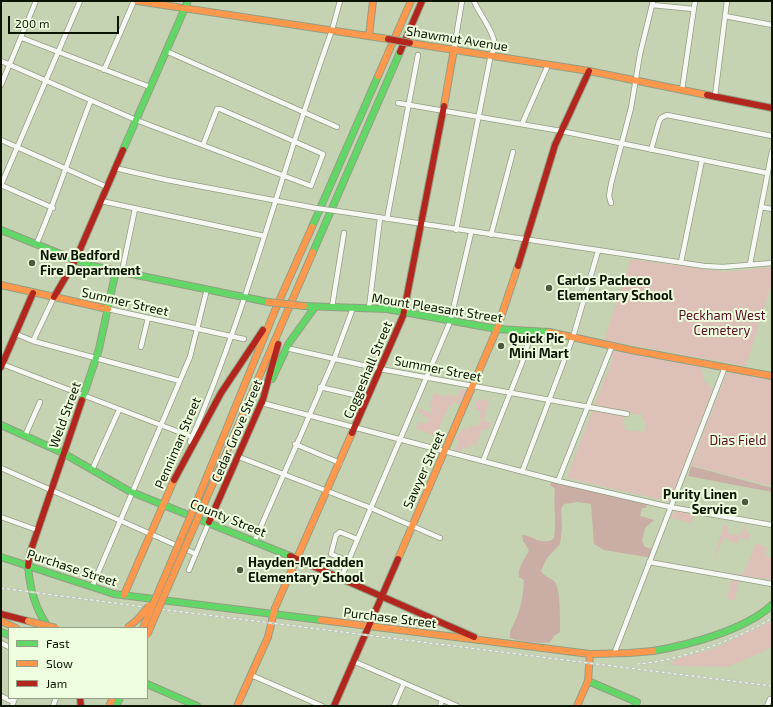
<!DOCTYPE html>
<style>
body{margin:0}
#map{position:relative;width:773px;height:707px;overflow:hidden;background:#c5d3b2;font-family:"Exo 2",sans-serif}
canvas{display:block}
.frame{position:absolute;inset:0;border:2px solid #0c1501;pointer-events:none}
.legend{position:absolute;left:8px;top:627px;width:140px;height:72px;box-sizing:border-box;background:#effddf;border:1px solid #94a086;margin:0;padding:5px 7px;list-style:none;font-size:12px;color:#0c1501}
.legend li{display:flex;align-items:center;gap:8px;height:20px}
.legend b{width:20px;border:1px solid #94a086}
.scale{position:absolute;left:8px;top:16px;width:111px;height:18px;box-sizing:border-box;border:2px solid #0c1501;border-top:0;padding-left:5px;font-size:12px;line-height:14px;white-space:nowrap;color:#0c1501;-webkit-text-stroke:3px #effddf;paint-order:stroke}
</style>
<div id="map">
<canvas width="773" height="707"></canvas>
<div class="frame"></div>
<ul class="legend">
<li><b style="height:5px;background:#63d668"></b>Fast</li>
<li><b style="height:5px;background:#ff974d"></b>Slow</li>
<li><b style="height:5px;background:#b3261e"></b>Jam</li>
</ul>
<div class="scale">200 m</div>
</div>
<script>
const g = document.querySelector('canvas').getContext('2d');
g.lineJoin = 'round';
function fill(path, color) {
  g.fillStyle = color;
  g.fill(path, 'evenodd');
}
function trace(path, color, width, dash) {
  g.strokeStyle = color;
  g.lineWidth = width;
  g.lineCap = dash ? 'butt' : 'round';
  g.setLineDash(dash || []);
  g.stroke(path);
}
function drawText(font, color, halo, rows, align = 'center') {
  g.font = font + ' "Exo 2",sans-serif';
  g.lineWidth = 4;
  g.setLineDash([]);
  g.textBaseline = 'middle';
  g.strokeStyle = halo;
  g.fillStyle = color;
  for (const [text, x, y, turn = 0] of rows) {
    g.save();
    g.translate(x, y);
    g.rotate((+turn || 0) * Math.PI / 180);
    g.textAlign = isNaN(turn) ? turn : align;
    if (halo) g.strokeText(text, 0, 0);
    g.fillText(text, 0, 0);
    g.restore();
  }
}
fill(new Path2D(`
 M631 259 725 272 772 267V283L746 366 604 340Z
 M614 351 701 367 704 381 713 388 670 502 567 478 592 411 623 416 625 417 622 425 625 427V430L643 432 645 431 644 428 647 426 641 414 637 415 629 412V409L625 412 594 405 613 359 611 355Z
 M727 372 772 380V486L691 465Z
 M461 389 467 390 460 405 454 402 452 406H449L438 430 440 431 438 436 416 429 419 422 426 424 429 419 418 412 419 408 430 413 433 407 430 405 434 393 445 397 448 394 457 397Z
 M484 398 490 403 487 407 484 420 479 418 481 412 474 409 477 399 482 401Z
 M481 420 491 423 487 430 482 429 476 446 471 444 469 449 463 447 461 452 455 451 459 441 455 439 458 433 462 431 464 428 470 430V425L477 427Z
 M674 511H684L694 515 691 523 671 518Z
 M745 523 746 524 745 529 748 533 751 534 749 540 740 538 737 544 724 537 712 563 724 525 728 526V533L738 535 742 532Z
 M756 543 767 548 766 554 772 560V580L732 574H743Z
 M731 580 739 581 735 600 727 599Z
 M772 621V646L765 651 727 667 680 666 669 664 676 659 714 649Z`), '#ddc0b7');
fill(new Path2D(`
 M691 466 772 488V492L688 476Z
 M552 481 647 503 646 508H642L640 516 654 520 645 528 642 541 645 547 652 549 649 557H647L604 550 594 544 591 504 577 502 564 504 561 509 562 529 560 544 547 558 541 571C544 577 550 577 554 581 561 587 560 622 560 632L554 636 550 642C537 644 522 642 510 638 509 631 512 628 514 623 521 610 523 595 524 580L519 577C517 567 526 558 529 550L523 541 522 535C533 536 544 547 554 538 557 522 553 506 555 489L550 485Z`), '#caada4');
const street = new Path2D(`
 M652 5 693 9
 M725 16 772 25
 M22 38 150 87
 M454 49 462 1
 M166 51 337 127
 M1 61 136 120 311 186 323 154 220 109H217L203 145
 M104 70 134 1
 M1 85 36 1
 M682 90 695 1
 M715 96 727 1
 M398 103 561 131 767 173
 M522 124 548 65
 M1 140 107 187
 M651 150 659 122 661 118 667 115 772 136
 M115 168 167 180 315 208
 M1 185 80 1
 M1 185 53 208
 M101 201 264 236
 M611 203 609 196 611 184 631 108 640 54 653 1
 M761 207 772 209
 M337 211 704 266 723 267 772 263
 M387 219 418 55
 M456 230 491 54C504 43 479 15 474 1
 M491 235 513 152
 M36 245C57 197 72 148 91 100
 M681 262 702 160
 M750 264 772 151
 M122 271 135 209
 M332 307 344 233
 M369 308 380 218
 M108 309 244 339
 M16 334 33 341 180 381
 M33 341 54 297
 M141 347 148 318
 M286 348 380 369 627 414
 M2 364 192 437
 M320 387 368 398
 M262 403 558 481 670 507 772 525
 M25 436 40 402
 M190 442C248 309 282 167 332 30L340 1
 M295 444 340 463
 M239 457 371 508 440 538
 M483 461 522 363 532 331
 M1 468 196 554
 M92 470 119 410
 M522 472 573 337 598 251
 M558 481 612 346
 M1 517 37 530
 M255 540 334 359 353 308
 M348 561 331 554 336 535 340 532 357 539
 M649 562 772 584
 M189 570 209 522
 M341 578 450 322 471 233
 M92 587 190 357 207 289
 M1 643 9 647
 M614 654 725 367
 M353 661 457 706
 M251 675 322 706
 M1 696 13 702
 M12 706 15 698
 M53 706 56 698
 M394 706 404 683
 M440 706 442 700
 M767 706 770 699`);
const fast = new Path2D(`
 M123 150 188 1
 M312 227 378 76
 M1 230 88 265 268 302
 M313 252 400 52
 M304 306 387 309 497 329 549 332
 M272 379 289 343 315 307
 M82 400 99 349 116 270
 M1 425 63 453 129 491 290 556
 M1 557 114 594 321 620
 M28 566C30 589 35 609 49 628
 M1 632 9 635
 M653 651C689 645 745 630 772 605
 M588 681 637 702 635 706
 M147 684 197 706`);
const slow = new Path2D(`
 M137 1 388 39
 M369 36 373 1
 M410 43 589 71 707 95
 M378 76 411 1
 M444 106 454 49
 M1 285 108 309
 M549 332 631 350 772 376
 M194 508 276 308 312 227
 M201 511 313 252
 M398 559 497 329 518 266
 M124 595 174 480
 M321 620 590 654 629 653 653 651
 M1 621 16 628
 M237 706 268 637 275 608 352 433
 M577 706 588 681 590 654`);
const jam = new Path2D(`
 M400 52 422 1
 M707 95 772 108
 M518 266 555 145 589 71
 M54 297 75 261 123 150
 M1 367 33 293
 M262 403 278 344
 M352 433 403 316 444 106
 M174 480 221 393 263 330
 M209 522 263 399
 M290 556 474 637
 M28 566 30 553 82 400
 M1 614 28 621
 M80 698 81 706
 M334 706 398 559`);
trace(street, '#939e84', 6);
trace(fast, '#939e84', 8);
trace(slow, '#939e84', 8);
trace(jam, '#939e84', 8);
trace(street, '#f6f8f3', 4.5);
trace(fast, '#63d668', 6);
trace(slow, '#ff974d', 6);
trace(jam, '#b3261e', 6);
const rail = new Path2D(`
 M1 588 167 610 772 686
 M637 664C675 662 739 639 772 618`);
trace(rail, '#c3c8be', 2.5);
trace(rail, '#effddf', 1, [3]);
const streetBridge = new Path2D(`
 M315 208 337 211`);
const fastBridge = new Path2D(`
 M116 706 120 698`);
const slowBridge = new Path2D(`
 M268 302 304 306
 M28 621 56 628
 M127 628 137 620 149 606
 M143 628 194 508
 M147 635 201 511
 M109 706 113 698`);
const jamBridge = new Path2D(`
 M388 39 410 43`);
trace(streetBridge, '#939e84', 6, []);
trace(fastBridge, '#939e84', 8, []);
trace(slowBridge, '#939e84', 8, []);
trace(jamBridge, '#939e84', 8, []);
trace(streetBridge, '#f6f8f3', 4.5);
trace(fastBridge, '#63d668', 6);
trace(slowBridge, '#ff974d', 6);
trace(jamBridge, '#b3261e', 6);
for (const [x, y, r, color] of [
 [32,263,4,"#4d583f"],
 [549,288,4,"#4d583f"],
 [501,346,4,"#4d583f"],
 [745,502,4,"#4d583f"],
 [240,570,4,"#4d583f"]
]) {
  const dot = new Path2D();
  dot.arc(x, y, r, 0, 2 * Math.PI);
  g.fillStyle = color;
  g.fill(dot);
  trace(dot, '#effddf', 1.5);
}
drawText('13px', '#0c1501', '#effddf', [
 ["Shawmut Avenue",457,39,9],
 ["Summer Street",125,302,13],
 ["Mount Pleasant Street",437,308,9],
 ["Summer Street",438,369,11],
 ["Coggeshall Street",368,370,-67],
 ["Weld Street",65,415,-70],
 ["Cedar Grove Street",237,431,-67],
 ["Penniman Street",178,443,-67],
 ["Sawyer Street",424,470,-66],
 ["County Street",228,518,22],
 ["Purchase Street",72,568,18],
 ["Purchase Street",390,618,7]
]);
drawText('bold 13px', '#0c1501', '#effddf', [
 ["New Bedford",40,256],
 ["Fire Department",40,271],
 ["Carlos Pacheco",557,281],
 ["Elementary School",557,296],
 ["Quick Pic",509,339],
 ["Mini Mart",509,354],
 ["Purity Linen",737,495,"right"],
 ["Service",737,510,"right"],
 ["Hayden-McFadden",248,563],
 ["Elementary School",248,578]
], 'left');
drawText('13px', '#5c0e27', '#effddf', [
 ["Peckham West",722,316],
 ["Cemetery",722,331],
 ["Dias Field",738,441]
]);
</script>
